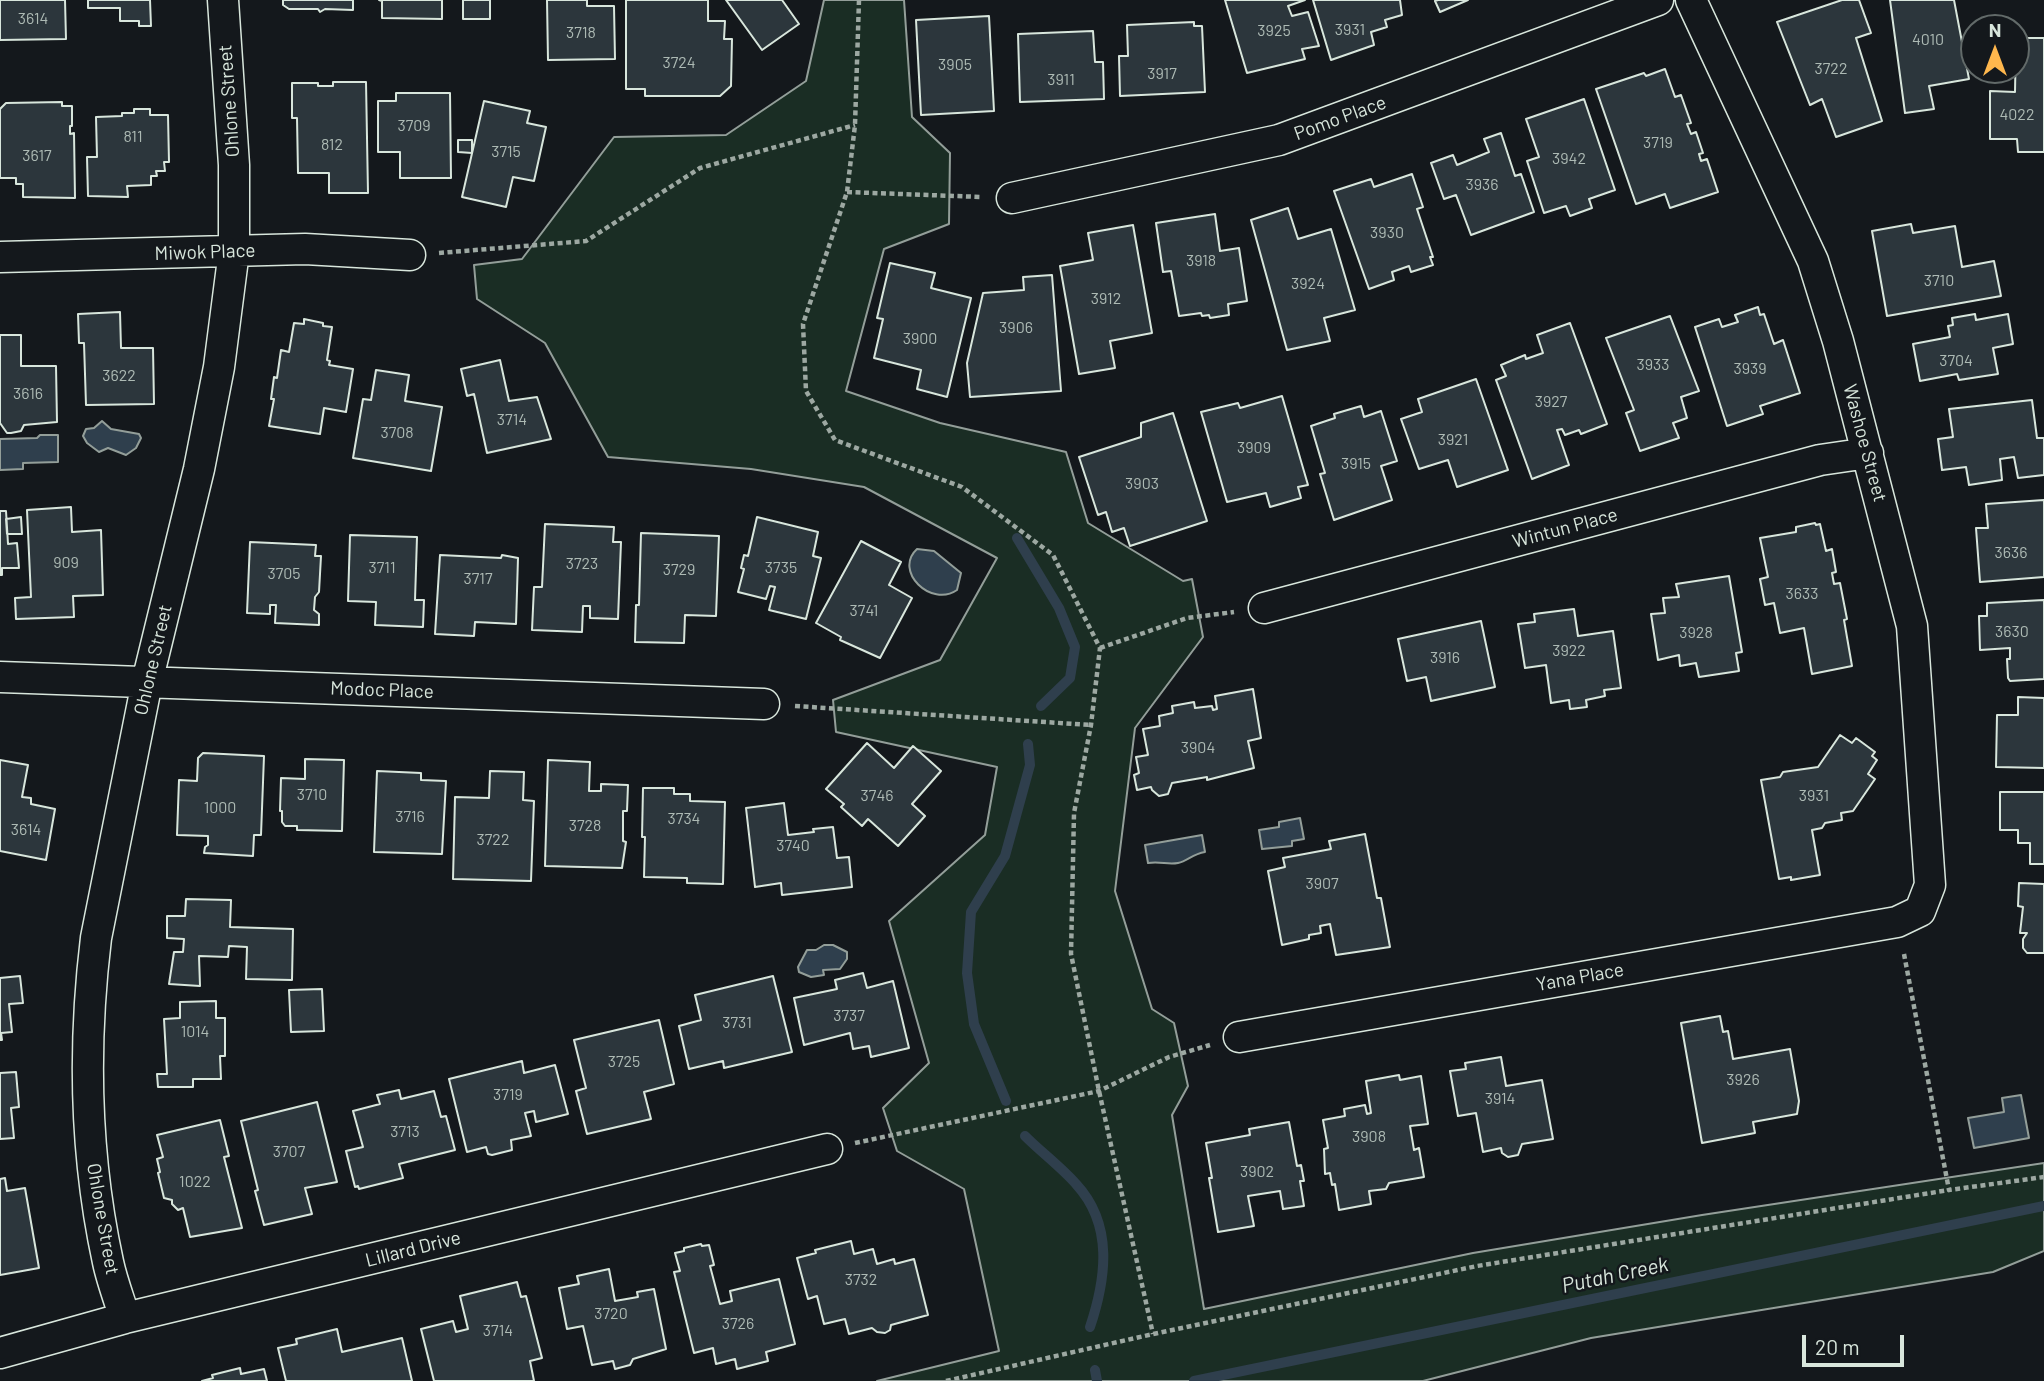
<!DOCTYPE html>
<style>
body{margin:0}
#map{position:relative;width:2044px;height:1381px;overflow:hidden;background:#14181c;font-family:Barlow,sans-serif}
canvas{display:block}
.north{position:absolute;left:1960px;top:14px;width:70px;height:70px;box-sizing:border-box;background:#14181c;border:2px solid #626a69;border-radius:50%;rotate:0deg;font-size:19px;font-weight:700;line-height:28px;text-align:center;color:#d8e6dc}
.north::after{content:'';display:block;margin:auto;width:24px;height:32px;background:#ffb74d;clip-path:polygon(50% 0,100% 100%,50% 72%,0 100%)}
.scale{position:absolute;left:1802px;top:1335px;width:102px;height:32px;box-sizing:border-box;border:4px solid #d8e6dc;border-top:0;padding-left:9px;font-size:21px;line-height:24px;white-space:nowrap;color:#d8e6dc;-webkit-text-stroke:5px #14181c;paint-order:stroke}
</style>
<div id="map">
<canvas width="2044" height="1381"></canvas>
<div class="north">N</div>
<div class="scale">20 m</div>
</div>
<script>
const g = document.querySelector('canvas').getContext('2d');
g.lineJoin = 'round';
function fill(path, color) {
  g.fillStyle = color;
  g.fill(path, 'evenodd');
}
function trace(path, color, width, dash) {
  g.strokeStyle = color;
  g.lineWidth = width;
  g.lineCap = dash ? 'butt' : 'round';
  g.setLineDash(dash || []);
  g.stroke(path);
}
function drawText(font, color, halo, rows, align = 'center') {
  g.font = font + ' Barlow,sans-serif';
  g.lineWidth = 5;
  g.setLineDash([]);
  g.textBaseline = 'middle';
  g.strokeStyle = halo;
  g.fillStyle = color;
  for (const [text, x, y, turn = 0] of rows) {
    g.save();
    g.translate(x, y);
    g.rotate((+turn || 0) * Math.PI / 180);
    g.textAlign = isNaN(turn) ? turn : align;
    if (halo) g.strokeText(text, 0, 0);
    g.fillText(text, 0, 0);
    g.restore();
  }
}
const green = new Path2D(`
 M824 0H904L912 117 950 153 949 224 884 249 846 391 940 423 1066 452 1088 523 1183 581 1192 579 1203 637 1135 728 1115 891 1152 1009 1174 1023 1188 1086 1172 1115 1204 1309 1473 1253 1702 1215 2044 1163V1251L1993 1272 1591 1338 1423 1381H877L999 1351 964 1189 897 1151 883 1108 929 1063 889 921 985 835 997 767 836 732 833 700 940 660 997 558 864 487 751 469 608 457 545 343 477 299 474 265 522 259 614 137 726 135 806 81Z`);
fill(green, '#1a2d24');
trace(green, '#939e99', 2);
const water = new Path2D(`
 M102 421 111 429 139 434 141 438 136 448 126 455 108 448 99 452 87 443 83 436 86 429 94 428Z
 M40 435H58V462L23 463V469L0 470V439L37 438Z
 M917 549 934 551 961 573 957 590C931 608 893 571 917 549Z
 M1300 818 1304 839 1292 841V846L1262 849 1259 830 1279 827V822Z
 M1202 835 1205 852C1192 854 1188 861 1178 863 1167 865 1161 861 1148 863L1145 845Z
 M824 945H833L847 952V959L840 969 823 970 824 975 811 977 799 972 798 967 807 950H816Z
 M2021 1095 2029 1138 1974 1148 1968 1118 2004 1112 2002 1098Z`);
fill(water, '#2f3f4d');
trace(water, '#939e99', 2);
trace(new Path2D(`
 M1017 538 1059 608 1075 647 1070 678 1041 706
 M1006 1101 974 1024 967 973 971 912 1005 856 1030 765 1028 744
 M1025 1136C1041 1152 1061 1167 1076 1184 1114 1225 1106 1279 1090 1327
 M1095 1370 1097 1381
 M1194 1381 2044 1206`), '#2f3f4d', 10);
const building = new Path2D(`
 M0 0H65L66 39 0 40Z
 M88 0H150L151 26H139V21H120V8H88Z
 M283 0H353V10L325 9 320 12 318 9H289L283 5Z
 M379 0H442V19L382 18V1Z
 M463 0H490V19H463Z
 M547 0H587V6H614L615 59 548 60Z
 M626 0H708V21H725L724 39H732L731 86 720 96H645V89H626Z
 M726 0H782L799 24 762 50Z
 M1225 0H1305L1288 6 1292 16 1308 12 1319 46 1302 49 1305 59 1247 73Z
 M1313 0H1400L1402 15 1385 20 1387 27 1371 32 1374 45 1331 60Z
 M1438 0H1468L1440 12 1435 1Z
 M1842 0H1859L1871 33 1856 38 1882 121 1836 137 1822 99 1810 105 1777 22Z
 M1890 0H1954L1969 79 1929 86 1934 109 1905 113Z
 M989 16 994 111 921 115 916 20Z
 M1194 22V26H1202L1205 92 1120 96 1119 56H1128L1127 25Z
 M1093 31 1095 62H1103L1104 99 1020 102 1018 34Z
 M2016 38H2044V152H2018L2017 139H1990V91L2015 92Z
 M1665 69 1675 97 1681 95 1691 123 1687 124 1691 134 1696 132 1703 153 1699 154 1701 161 1707 159 1718 192 1670 208 1665 194 1636 204 1596 89 1644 73 1646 76Z
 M333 82H366L368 193H329V173H298L297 118H292V83H318V86H333Z
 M396 93H450L451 178H400V152H378V101H396Z
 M1584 99 1615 190 1589 199 1592 208 1570 216 1566 206 1544 213 1527 161 1539 157 1526 119Z
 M484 101 530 111 527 123 546 127 534 181 513 177 506 207 462 197Z
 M62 102V106H72V126H70V134L74 133 75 198 23 197V184H16V178H0V109L6 103Z
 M134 109H150V115H168L169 162H164L165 171H156L157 176H151V185L127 186 128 197 88 196 87 157H97L96 117 122 116V113H134Z
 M1501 133 1515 176 1521 174 1534 212 1471 235 1456 195 1444 199 1431 163 1453 155 1457 165 1489 152 1484 139Z
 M458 140H472V153L458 152Z
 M1412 174 1423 207 1417 209 1433 257H1430L1433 265 1411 272 1409 266 1392 272 1394 280 1369 289 1334 191 1371 179 1374 187Z
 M1288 208 1298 239 1331 229 1355 310 1324 318 1330 341 1287 350 1251 220Z
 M1215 214 1220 251 1239 248 1247 301 1228 304 1229 315 1210 318 1209 315 1202 316 1201 313 1179 316 1171 271 1163 272 1156 223Z
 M1911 224 1913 233 1955 226 1962 267 1994 261 2001 296 1887 316 1872 231Z
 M1133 225 1152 333 1110 341 1115 368 1079 374 1060 266 1093 260 1088 233Z
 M890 263 935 273 931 288 971 298 947 397 917 389 921 370 874 358 883 319 877 318Z
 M1052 275 1061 391 970 397 967 363 983 293 1024 290 1023 277Z
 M1758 307 1760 315 1764 314 1774 344 1783 340 1800 393 1760 406 1763 414 1727 426 1695 327 1719 319 1722 327 1738 322 1735 315Z
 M120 312 121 348H153L154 404 86 405 84 343H79L78 314Z
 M1975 314 1976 320 2008 314 2013 344 1993 348 1998 374 1959 380 1957 374 1920 381 1913 344 1950 337 1948 326 1953 325 1952 318Z
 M1670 316 1699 391 1681 397 1687 418 1673 423 1679 438 1640 451 1626 413 1634 410 1606 338Z
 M304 319 323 323V326L332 327 327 360 330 361 329 365 353 369 346 412 324 408 320 434 269 426 274 399H271L274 377 277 378 281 350 289 352 294 323 304 324Z
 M1570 323 1607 424 1581 434 1579 430 1565 435 1562 429 1557 430 1569 465 1532 479 1496 380 1506 376 1501 365 1525 355 1526 359 1543 353 1537 335Z
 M0 335H21V366H56L57 422 24 425 21 431 11 433H7L0 423Z
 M500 360 509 401 537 397 551 439 487 453 474 394 467 396 461 369Z
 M376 370 409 375 405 401 442 407 431 471 353 458 363 399 371 400Z
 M1476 379 1508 470 1457 487 1448 460 1419 469 1401 419 1422 412 1418 399Z
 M1282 396 1308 485 1298 487 1301 498 1270 507 1266 493 1227 502 1201 412 1238 403 1240 408Z
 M2032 400 2037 438H2044V475L2018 478 2014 457 2000 459 2002 480 1969 485 1966 467 1942 470 1938 439 1953 437 1949 409Z
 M1361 406 1364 417 1381 411 1397 461 1381 466 1392 500 1334 520 1320 474 1325 473 1311 426 1335 418 1334 414Z
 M1173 413 1207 521 1130 546 1124 528 1112 532 1106 512 1098 515 1079 457 1141 437V423Z
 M2044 500V577L1980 582 1976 528H1988L1986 504Z
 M71 507 72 532 101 530 103 595 73 596 74 617 16 619 15 598 31 597 27 510Z
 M0 511H6L8 544 17 543 19 568H2V575H0Z
 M21 517 22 534H7L6 519Z
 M757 517 818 532 813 556 821 558 806 619 769 610 775 587 770 586 766 599 738 592 744 569 741 568 744 555 748 556Z
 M1815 523 1816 525 1820 524 1826 551 1832 549 1836 572 1832 573 1834 584 1840 583 1847 619 1844 620 1852 666 1812 674 1804 628 1780 633 1774 603 1765 605 1760 579 1768 577 1760 538 1796 532V527Z
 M545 524 614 527 613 542H621L618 619 590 618V606H583L582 632 532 630 534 587H542Z
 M641 533 719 536 716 616 685 615 684 643 635 642 636 605H639Z
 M350 535 417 537 415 600H424L423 627 375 625 376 602 348 601Z
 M861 541 901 562 889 585 912 598 880 658 840 640 841 637 816 623Z
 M250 542 316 545 315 556H321L319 592 315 597 314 610 319 614V625L275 623 276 605H270V614L247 613Z
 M440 555 501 558 502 555 518 558 516 624 475 622 474 636 435 634Z
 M1729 576 1742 652 1736 653 1739 671 1699 677 1696 663 1680 666 1679 655 1658 660 1651 614 1665 613 1663 598 1679 597 1676 584Z
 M2044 600V679L2010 681 2008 678 2007 659H2010V648L1980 650 1979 616H1987V603Z
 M1574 609 1578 636 1613 631 1621 688 1604 690 1605 696 1586 700 1587 707 1570 709 1569 700 1551 703 1546 665 1525 668 1518 624 1535 622 1534 614Z
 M1481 621 1495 687 1431 701 1426 677 1407 681 1398 639Z
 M1253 689 1261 738 1248 741 1254 768 1207 780V777L1172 783 1168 794 1159 796 1152 790 1151 787 1137 790 1134 775 1139 773 1136 757 1148 755 1143 729 1160 726 1159 716 1173 713 1172 706 1194 702 1195 708 1212 706 1213 710 1217 709 1215 696Z
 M2018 697 2044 698V768L1996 767 1997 715H2018Z
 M1840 735 1852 743 1856 738 1875 752 1872 756 1877 760 1868 774 1875 779 1853 811 1841 813 1842 820 1825 823 1822 828 1812 830 1820 875 1791 880V877L1779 879 1761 780 1780 777 1783 772 1818 767Z
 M867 743 894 768 913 746 941 771 912 804 925 816 898 846 868 819 862 826 841 807 844 804 826 789Z
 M203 753 264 756 261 835H254L253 856 204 853 205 847 208 845V836L177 835 179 780 197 781 198 758Z
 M305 759 344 760 342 831 297 830V826H285L282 822V811H280L281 778 305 779Z
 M0 760 28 765 22 797 31 798V804L55 809 46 860 0 851Z
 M548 760 590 762 589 791H601V784L628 785 627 811H623V841L626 842 622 868 545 866Z
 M377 771 421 773V780L446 781 442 854 374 852Z
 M490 771 524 772 523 800 534 801 531 881 453 879 455 797 489 798Z
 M643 788H674V794H690V801L725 802 723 884 687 883V878L644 877 645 837H642Z
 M2000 792H2044V864H2030V843H2018V830H2000Z
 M784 803 788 835 814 832 813 829 833 827 837 858 849 857 852 887 782 895 781 883 755 887 746 808Z
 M1365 834 1377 898H1381L1390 947 1336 955 1330 924 1320 926 1321 933 1309 935V939L1282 945 1268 871 1285 867 1283 858 1331 849 1329 841Z
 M2019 883 2044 884V953H2027L2023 948V939L2027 933H2020L2023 907 2018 906Z
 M186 899 231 900 230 927 293 929 292 980 246 979 247 947 229 946 228 957 199 956 200 986 169 984 174 952H183L184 939 167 938V916H185Z
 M863 973 867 988 893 981 909 1048 871 1057 869 1046 853 1049 850 1033 804 1045 794 998 837 989 835 980Z
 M20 976 23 1003 9 1004 12 1032 1 1033 2 1040H0V978Z
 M773 976 792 1052 724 1068 723 1061 689 1069 679 1026 701 1020 695 995Z
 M322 989 324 1031 291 1032 289 990Z
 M216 1001V1018H225V1056H220L221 1079H193V1087H158L157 1074H167L164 1019 180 1018V1002Z
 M1720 1016 1723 1032 1728 1031 1733 1059 1790 1049 1799 1101 1797 1114 1753 1122 1755 1133 1702 1143 1681 1023Z
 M659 1020 674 1084 644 1092 651 1119 587 1134 576 1091 586 1088 574 1040Z
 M1501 1057 1506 1086 1542 1080 1553 1139 1522 1144 1518 1155 1508 1157 1502 1153 1501 1148 1483 1152 1476 1113 1458 1116 1450 1071 1466 1069 1465 1063Z
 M522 1061 524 1073 555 1065 568 1114 536 1122 534 1111 525 1113 531 1136 511 1140 512 1150 492 1155 488 1154 486 1147 467 1152 449 1079Z
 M16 1072 19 1107 11 1108 14 1138 0 1139V1073Z
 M1399 1075 1400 1080 1421 1076 1428 1124 1410 1126 1414 1150 1419 1148 1424 1177 1389 1183 1386 1189 1369 1191 1371 1204 1339 1210 1335 1184 1332 1185 1330 1173 1325 1174 1324 1149 1328 1148 1323 1120 1345 1116 1344 1109 1365 1105 1367 1114 1371 1113 1366 1081Z
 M399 1090 401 1099 434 1091 441 1117 446 1116 455 1150 399 1164 403 1178 359 1189 358 1186 355 1187 346 1151 363 1147 353 1111 380 1104 377 1095Z
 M317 1102 337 1182 305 1188 312 1214 264 1225 255 1191 258 1190 241 1121Z
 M220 1120 229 1156 224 1157 242 1228 190 1237 183 1208 178 1210 172 1204V1200L164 1198 158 1173 160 1172 157 1159 163 1157 157 1135Z
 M1289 1122 1297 1166 1301 1165 1304 1181H1300L1304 1206 1283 1209 1280 1191 1248 1196 1254 1226 1218 1232 1209 1178H1212L1206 1143 1250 1135 1249 1129Z
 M5 1178 7 1191 25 1188 39 1268 0 1275V1179Z
 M851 1241 854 1254 873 1249 877 1264 894 1259 895 1264 914 1259 928 1315 891 1325 890 1330 885 1333 877 1332 872 1328 849 1334 845 1319 824 1324 817 1296 808 1299 797 1258 816 1253 815 1250Z
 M701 1244 702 1246 709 1245 714 1265 710 1266 720 1304 732 1301 730 1291 779 1279 795 1344 766 1352 768 1361 737 1369 735 1359 716 1364 713 1348 694 1353 674 1272 680 1271 675 1253 684 1251V1248Z
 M609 1269 615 1301 638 1297 637 1292 654 1289 666 1349 633 1359 630 1365 615 1369 613 1361 592 1365 583 1326 567 1329 559 1288 579 1284 577 1276Z
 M517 1282 521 1297 526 1296 542 1358 530 1361 534 1381H434L421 1329 453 1321 456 1332 468 1329 460 1296Z
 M337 1329 342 1352 402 1338 412 1381H286L278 1348 297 1344 296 1339Z
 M240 1368 241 1374 264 1369 267 1381H202L213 1378 212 1375Z`);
fill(building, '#2c363c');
trace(building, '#d8e6dc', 2);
const minor = new Path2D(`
 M1012 198 1279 140 1658 0
 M0 257 305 249 410 255
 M1264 608 1820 460 1868 453
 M0 677 764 704
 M1239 1037 1897 922 1920 911 1930 885 1912 626 1838 341 1813 261 1691 0
 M125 1318C119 1299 112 1281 108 1262 85 1156 83 1045 96 938L147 682 199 469 219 367 234 251V165L223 0
 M0 1353 125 1318 827 1149`);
trace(minor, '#d8e6dc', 33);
trace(new Path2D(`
 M859 0 855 125 847 192 803 324 806 391 835 440 962 487 1053 555 1100 648 1091 725 1074 813 1071 954 1099 1091 1153 1334
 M847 192 982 197
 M439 253 586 241 700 168 855 125
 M1100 648 1187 618 1234 612
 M795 706 1091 725
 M1904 954 1949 1190 2044 1177
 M855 1143 1099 1091 1169 1057 1210 1045
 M946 1381 1153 1334 1477 1266 1949 1190`), '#9da8a2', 4.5, [5, 3.5]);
trace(minor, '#14181c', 30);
drawText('16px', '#adbab4', null, [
 ["3614",33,19],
 ["3931",1350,30],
 ["3925",1274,31],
 ["3718",581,33],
 ["4010",1928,40],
 ["3724",679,63],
 ["3905",955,65],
 ["3722",1831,69],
 ["3917",1162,74],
 ["3911",1061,80],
 ["4022",2017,115],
 ["3709",414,126],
 ["811",133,137],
 ["3719",1658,143],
 ["812",332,145],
 ["3715",506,152],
 ["3617",37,156],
 ["3942",1569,159],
 ["3936",1482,185],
 ["3930",1387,233],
 ["3918",1201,261],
 ["3710",1939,281],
 ["3924",1308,284],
 ["3912",1106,299],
 ["3906",1016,328],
 ["3900",920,339],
 ["3704",1956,361],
 ["3933",1653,365],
 ["3939",1750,369],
 ["3622",119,376],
 ["3616",28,394],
 ["3927",1551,402],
 ["3714",512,420],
 ["3708",397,433],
 ["3921",1453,440],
 ["3909",1254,448],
 ["3915",1356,464],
 ["3903",1142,484],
 ["3636",2011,553],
 ["909",66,563],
 ["3723",582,564],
 ["3711",382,568],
 ["3735",781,568],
 ["3729",679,570],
 ["3705",284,574],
 ["3717",478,579],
 ["3633",1802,594],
 ["3741",864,611],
 ["3630",2012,632],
 ["3928",1696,633],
 ["3922",1569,651],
 ["3916",1445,658],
 ["3904",1198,748],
 ["3710",312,795],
 ["3746",877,796],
 ["3931",1814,796],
 ["1000",220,808],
 ["3716",410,817],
 ["3734",684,819],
 ["3728",585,826],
 ["3614",26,830],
 ["3722",493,840],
 ["3740",793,846],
 ["3907",1322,884],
 ["3737",849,1016],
 ["3731",737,1023],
 ["1014",195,1032],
 ["3725",624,1062],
 ["3926",1743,1080],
 ["3719",508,1095],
 ["3914",1500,1099],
 ["3713",405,1132],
 ["3908",1369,1137],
 ["3707",289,1152],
 ["3902",1257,1172],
 ["1022",195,1182],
 ["3732",861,1280],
 ["3720",611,1314],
 ["3726",738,1324],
 ["3714",498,1331]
]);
drawText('19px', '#d8e6dc', '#14181c', [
 ["Ohlone Street",229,101,-94],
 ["Pomo Place",1340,118,-20],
 ["Miwok Place",205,252,-2],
 ["Washoe Street",1865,443,75],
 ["Wintun Place",1565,528,-15],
 ["Ohlone Street",153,660,-77],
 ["Modoc Place",382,690,2],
 ["Yana Place",1580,977,-10],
 ["Ohlone Street",103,1219,80],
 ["Lillard Drive",413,1249,-14]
]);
drawText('italic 21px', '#d8e6dc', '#14181c', [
 ["Putah Creek",1615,1275,-12]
]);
</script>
